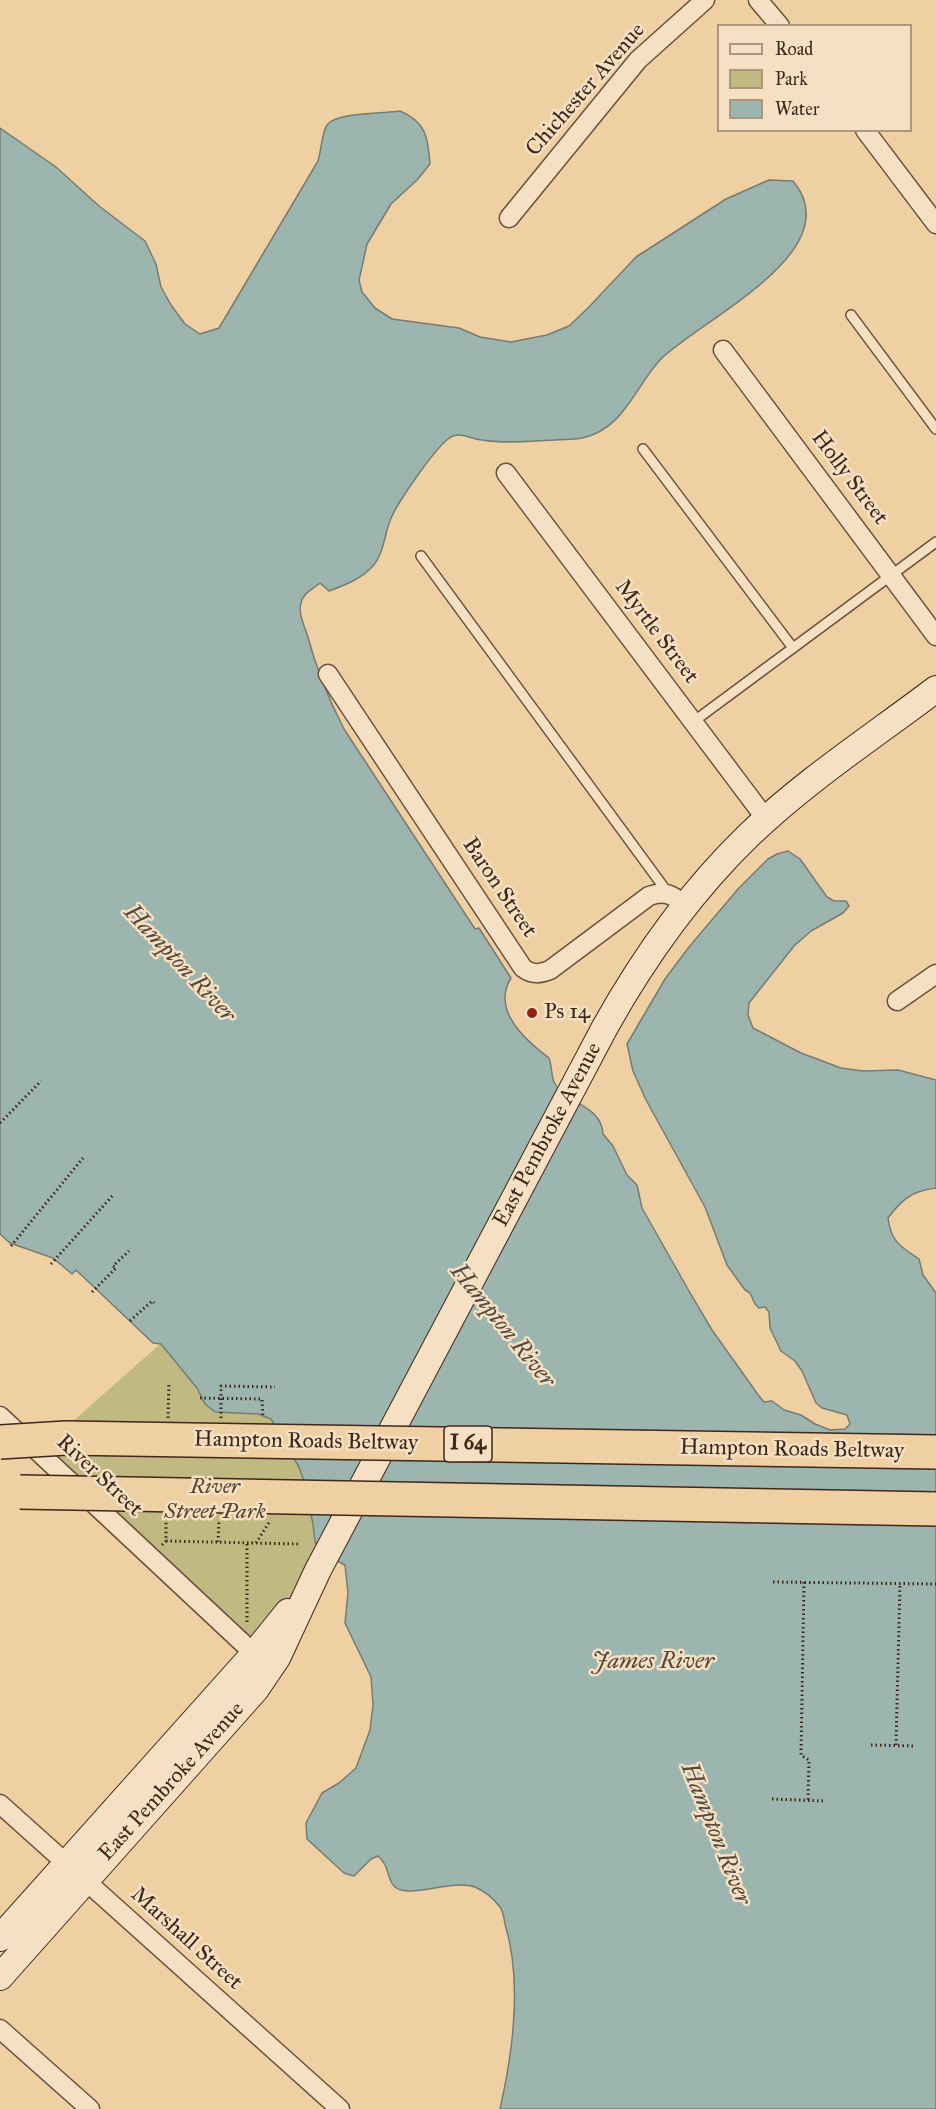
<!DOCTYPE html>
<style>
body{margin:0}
#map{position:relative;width:936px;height:2109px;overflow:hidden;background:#efd0a3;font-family:"IM FELL Great Primer",serif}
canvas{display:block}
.legend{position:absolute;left:717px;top:24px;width:195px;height:108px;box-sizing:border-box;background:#f5e0c3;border:2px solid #ac9680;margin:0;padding:8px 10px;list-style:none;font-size:18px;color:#3e271b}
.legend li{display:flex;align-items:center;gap:12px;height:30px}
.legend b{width:30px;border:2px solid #ac9680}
</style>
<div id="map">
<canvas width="936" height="2109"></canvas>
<ul class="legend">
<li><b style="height:8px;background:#f5e0c3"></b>Road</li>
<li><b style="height:16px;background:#c0b981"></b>Park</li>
<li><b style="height:16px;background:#9cb5af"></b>Water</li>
</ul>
</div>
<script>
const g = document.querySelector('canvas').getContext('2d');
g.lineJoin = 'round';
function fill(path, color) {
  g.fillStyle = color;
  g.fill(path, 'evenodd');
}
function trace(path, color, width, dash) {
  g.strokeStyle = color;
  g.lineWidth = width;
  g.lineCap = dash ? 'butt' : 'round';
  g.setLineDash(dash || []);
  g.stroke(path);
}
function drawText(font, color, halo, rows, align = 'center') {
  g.font = font + ' "IM FELL Great Primer",serif';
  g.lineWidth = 5;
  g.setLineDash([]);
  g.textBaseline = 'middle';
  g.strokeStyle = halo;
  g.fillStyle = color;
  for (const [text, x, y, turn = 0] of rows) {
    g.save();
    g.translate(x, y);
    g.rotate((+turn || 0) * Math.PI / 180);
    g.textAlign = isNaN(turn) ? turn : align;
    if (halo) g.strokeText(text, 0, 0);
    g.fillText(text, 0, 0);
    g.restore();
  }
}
fill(new Path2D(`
 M160 1344 198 1388 205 1404 215 1412 258 1414 271 1419 299 1467 304 1481 313 1524 315 1542 322 1553 255 1655 35 1455Z`), '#c0b981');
const water = new Path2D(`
 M400 111C426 122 428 137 430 164L417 180 391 204 367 244 359 280 362 292 375 308 392 319 459 328 480 337 511 342 547 335 569 326 588 308 636 257 726 199 769 180 793 181C852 251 698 321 660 360 634 388 624 429 582 438 573 440 563 439 554 440 531 441 506 444 482 440 470 439 459 430 448 439 434 450 400 499 392 516 384 532 385 553 372 567 361 579 345 585 329 591L320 583C313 589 303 593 301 603 298 613 304 625 307 634 316 668 328 698 344 729L475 929 479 928 511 978C491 1010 525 1040 549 1058 552 1066 551 1075 554 1082 565 1104 602 1105 603 1134L613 1146 627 1175 637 1185 642 1208 689 1291 712 1330 759 1396 764 1402 772 1401 784 1410 801 1415 815 1424 830 1430 845 1429 850 1424 847 1415 822 1408 816 1403 802 1371 795 1361 781 1351 770 1328 769 1312 765 1307 759 1308 755 1304 750 1293 745 1290 727 1265 705 1207 646 1100 633 1071 627 1044 665 979 689 947 738 889 768 859 777 854 788 851 800 859 827 897 834 901H846L849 906 843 913 811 931 794 946 749 1003 748 1015 753 1028 801 1053 841 1068 863 1071 898 1070 936 1080V1188C912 1191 902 1199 888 1218 891 1242 900 1246 919 1259L923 1275 936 1293V2109H500C513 2052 522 1980 505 1924 504 1918 503 1911 500 1907 494 1899 484 1891 475 1887 452 1879 408 1899 395 1887 386 1879 391 1868 378 1856L371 1859 354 1876 344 1873 307 1839 306 1823 322 1793 339 1783 356 1768 370 1730 373 1705 371 1677 345 1623 348 1593 345 1565 322 1553 315 1542 313 1524 304 1481 299 1467 271 1419 258 1414 215 1412 205 1404 197 1388 161 1344 153 1343 76 1270 72 1274 53 1258 10 1243 0 1234V128L56 167 99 206 145 241 156 264 161 287 171 305 185 324 200 334 219 328 318 161C321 152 322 132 327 125 337 112 382 114 400 111Z`);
fill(water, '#9cb5af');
trace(water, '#767c74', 1.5);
const lane = new Path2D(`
 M851 315 936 429
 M643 449 793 648
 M421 556 668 893
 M693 722 936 542`);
const street = new Path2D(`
 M758 0 780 26
 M865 130 936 224
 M509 218 638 60 705 0
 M723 350 936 636
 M506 473 766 819
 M328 674 523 968C532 975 540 974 550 970L649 896C665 890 672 895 686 905
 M897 1001 936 974
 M0 1416 263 1662
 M0 1804 340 2109
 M0 2029 90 2109`);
const secondary = new Path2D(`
 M0 1938 254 1654 288 1612
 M0 1977 256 1689 277 1658 318 1570 605 1027C644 957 691 891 749 835 806 780 874 736 936 689`);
trace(lane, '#6a513d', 12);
trace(street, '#6a513d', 21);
trace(secondary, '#3e271b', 28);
trace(new Path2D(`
 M0 1123 41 1081
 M11 1246 83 1158
 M51 1264 114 1194
 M92 1292 116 1268 113 1266 129 1251
 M130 1321 152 1301 154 1303
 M200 1398 262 1399 263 1417
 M168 1418 169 1382
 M221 1418V1386L275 1387
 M166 1541 299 1544
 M218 1542 219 1520
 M256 1543 270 1521
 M247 1544V1624
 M162 1545 166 1541V1517
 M773 1582 936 1584
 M804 1582 801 1755 809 1760 808 1801
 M871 1745 914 1746
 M896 1745 900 1584
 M772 1799 826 1801`), '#3e271b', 3, [1.5, 3]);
trace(lane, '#f5e0c3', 9);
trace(street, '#f5e0c3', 18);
trace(secondary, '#f5e0c3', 26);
const highwayBridge = new Path2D(`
 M0 1442 66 1438 936 1452
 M20 1492 936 1509`);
trace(highwayBridge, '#3e271b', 36, []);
trace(highwayBridge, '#efd0a3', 33);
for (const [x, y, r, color] of [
 [532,1013,6,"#8f2418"]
]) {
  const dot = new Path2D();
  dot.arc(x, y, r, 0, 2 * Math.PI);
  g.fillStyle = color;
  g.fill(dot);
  trace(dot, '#f5e0c3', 2);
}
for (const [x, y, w] of [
 [468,1444,48]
]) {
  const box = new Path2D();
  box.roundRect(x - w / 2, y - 18, w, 36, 4.5);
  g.fillStyle = '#f5e0c3';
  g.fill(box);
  trace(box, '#3e271b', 1.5);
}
drawText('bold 21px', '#3e271b', null, [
 ["I 64",468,1444]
]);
drawText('22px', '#3e271b', '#f5e0c3', [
 ["Chichester Avenue",586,90,-49],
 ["Holly Street",849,478,53],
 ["Myrtle Street",656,632,53],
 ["Baron Street",499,888,56],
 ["East Pembroke Avenue",548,1135,-62],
 ["Hampton Roads Beltway",306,1442,1],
 ["Hampton Roads Beltway",792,1450,1],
 ["River Street",99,1476,43],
 ["East Pembroke Avenue",172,1782,-48],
 ["Marshall Street",186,1939,42]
]);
drawText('22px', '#3e271b', '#f5e0c3', [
 ["Ps 14",544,1013]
], 'left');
drawText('italic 22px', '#58442f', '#f5e0c3', [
 ["River",215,1488],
 ["Street Park",215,1513]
]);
drawText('italic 24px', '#564a40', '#f5e0c3', [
 ["Hampton River",179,964,47],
 ["Hampton River",502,1326,51],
 ["James River",653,1662],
 ["Hampton River",715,1834,68]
]);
</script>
